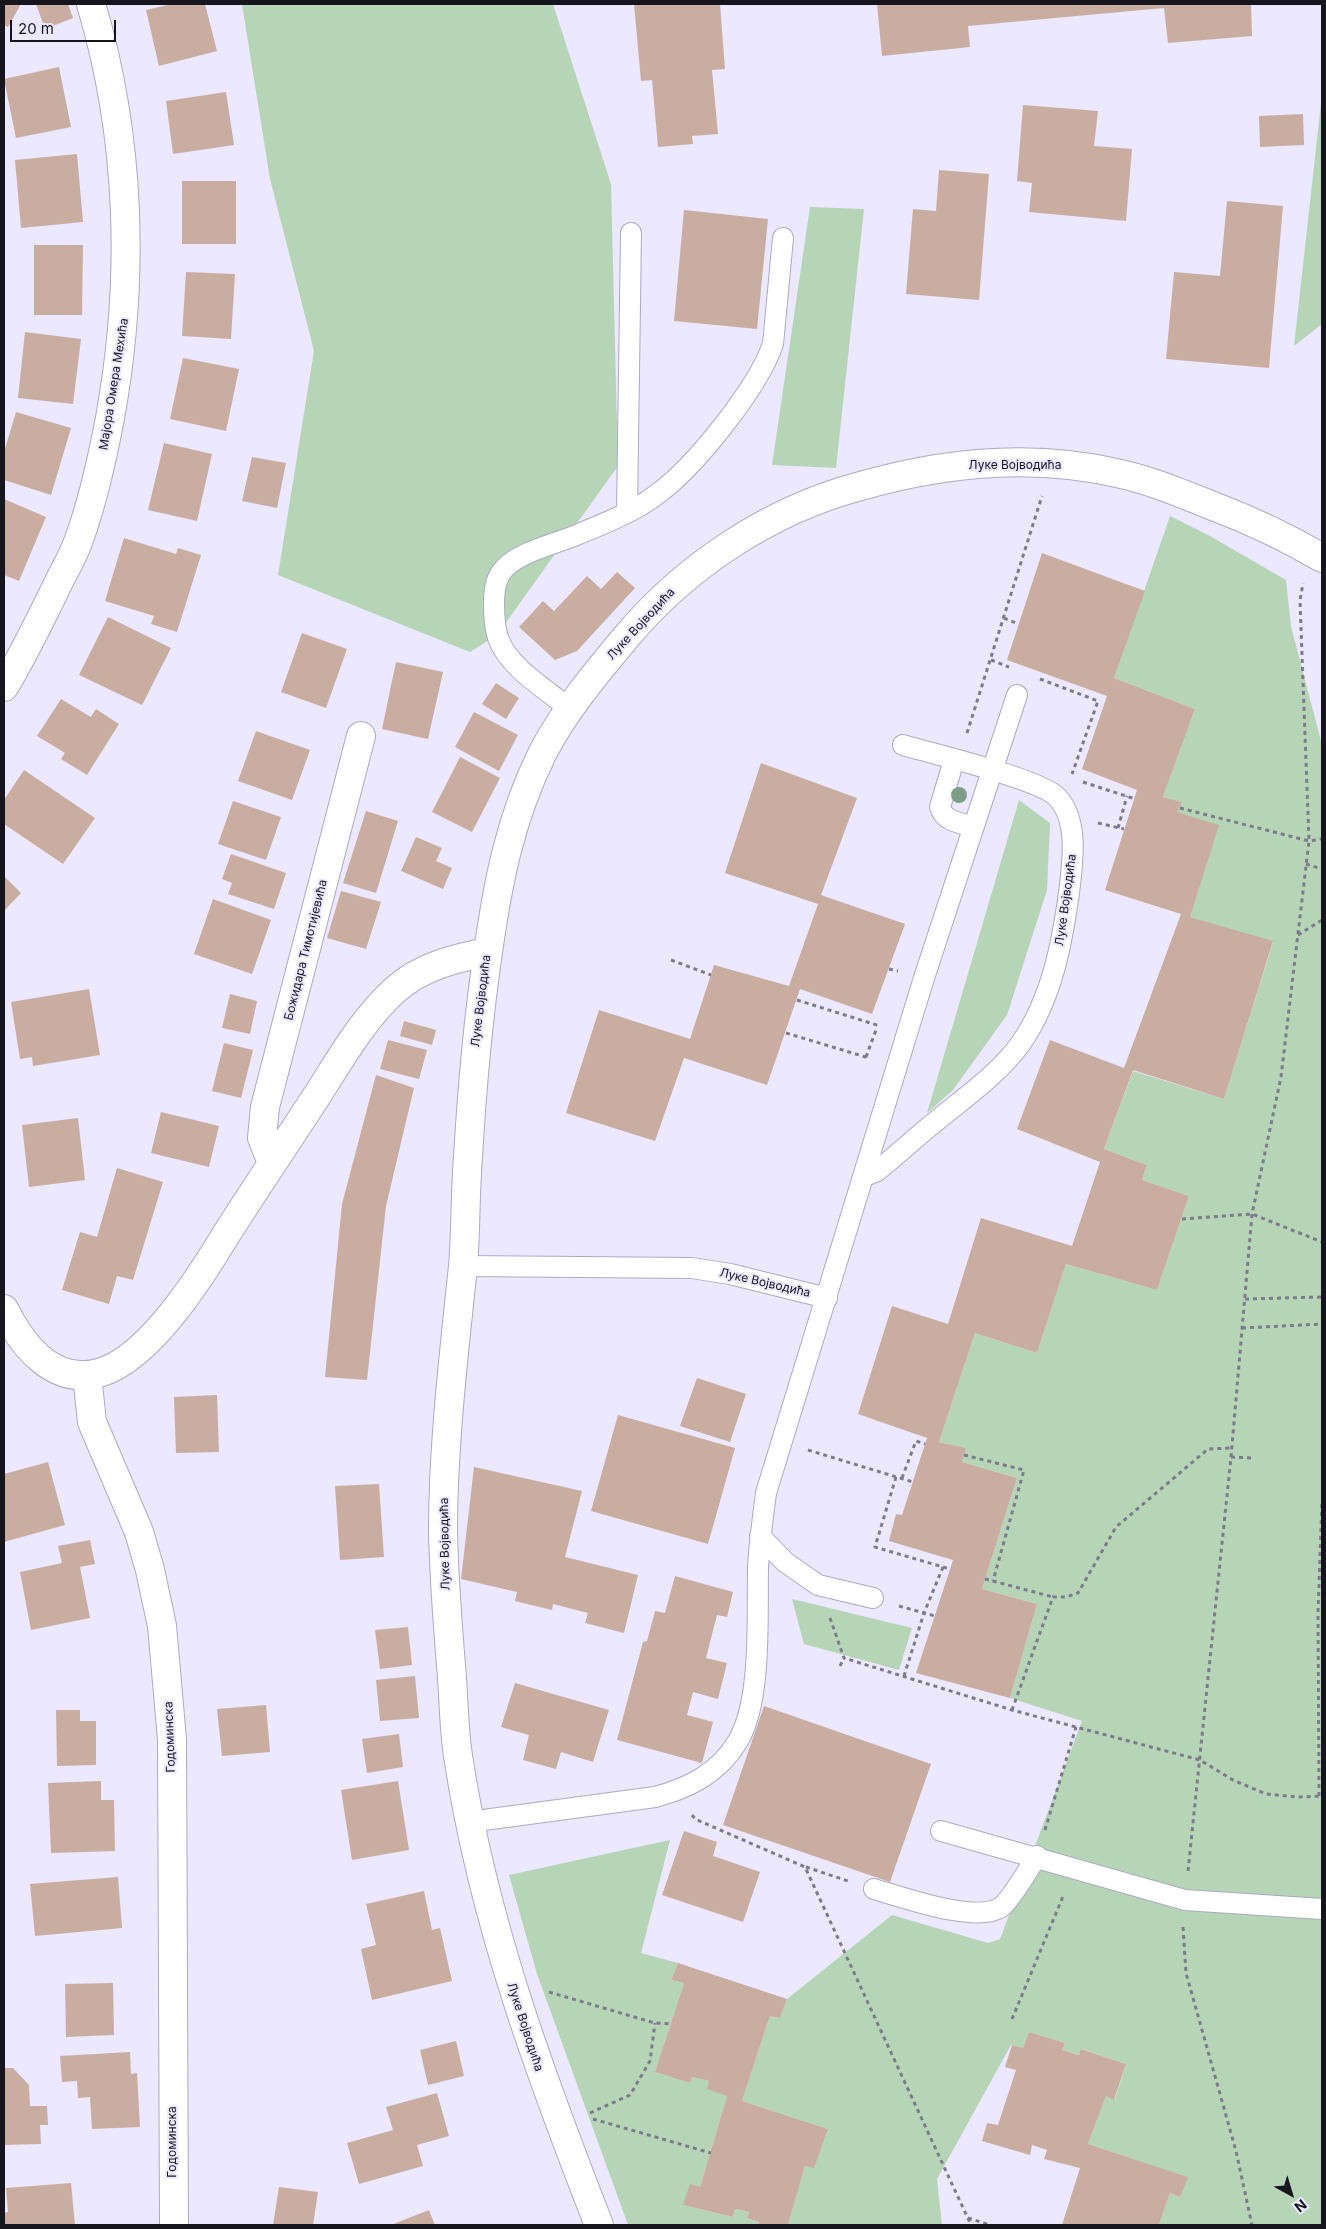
<!DOCTYPE html>
<meta charset="utf-8">
<style>
body{margin:0}
#map{position:relative;width:1326px;height:2229px;overflow:hidden;background:#ebe8ff;font-family:Inter,sans-serif}
canvas{display:block}
.frame{position:absolute;inset:0;border:5px solid #16151e;pointer-events:none}
.north{position:absolute;left:1266px;top:2169px;width:50px;height:50px;-webkit-text-stroke:4px #ebe8ff;paint-order:stroke;rotate:141deg;font-size:14px;font-weight:700;line-height:20px;text-align:center;color:#16151e}
.north::after{content:'';display:block;margin:auto;width:18px;height:22px;background:#16151e;clip-path:polygon(50% 0,100% 100%,50% 72%,0 100%)}
.scale{position:absolute;left:10px;top:20px;width:106px;height:22px;box-sizing:border-box;border:2px solid #16151e;border-top:0;padding-left:6px;font-size:15px;line-height:18px;white-space:nowrap;color:#16151e;-webkit-text-stroke:4px #ebe8ff;paint-order:stroke}
</style>
<div id="map">
<canvas width="1326" height="2229"></canvas>
<div class="frame"></div>
<div class="north">N</div>
<div class="scale">20 m</div>
</div>
<script>
const g = document.querySelector('canvas').getContext('2d');
g.lineJoin = 'round';
function fill(path, color) {
  g.fillStyle = color;
  g.fill(path, 'evenodd');
}
function trace(path, color, width, dash) {
  g.strokeStyle = color;
  g.lineWidth = width;
  g.lineCap = dash ? 'butt' : 'round';
  g.setLineDash(dash || []);
  g.stroke(path);
}
function drawText(font, color, halo, rows, align = 'center') {
  g.font = font + ' Inter,sans-serif';
  g.lineWidth = 4;
  g.setLineDash([]);
  g.textBaseline = 'middle';
  g.strokeStyle = halo;
  g.fillStyle = color;
  for (const [text, x, y, turn = 0] of rows) {
    g.save();
    g.translate(x, y);
    g.rotate((+turn || 0) * Math.PI / 180);
    g.textAlign = isNaN(turn) ? turn : align;
    if (halo) g.strokeText(text, 0, 0);
    g.fillText(text, 0, 0);
    g.restore();
  }
}
fill(new Path2D(`
 M242 4H553L611 184 618 466 497 635 470 652 278 575 314 351 270 179Z
 M1321 103 1322 324 1294 346Z
 M810 207 864 209 836 468 772 465Z
 M1170 516 1210 536 1286 580 1291 626 1322 745V2225H1159L1170 2193 1180 2197 1187 2177 1088 2144 1106 2096 1115 2099 1126 2064 1082 2049 1079 2055 1062 2050 1065 2043 1029 2032 1023 2048 1011 2045 937 2179 942 2225H788L805 2166 814 2167 828 2129 742 2101 770 2016 780 2018 787 1999 892 1915 988 1943 1000 1939 1082 1721 1010 1698 1037 1604 982 1589 1017 1478 962 1462 966 1448 939 1442 975 1333 1037 1353 1066 1264 1157 1290 1189 1196 1142 1180 1147 1165 1104 1149 1133 1071 1224 1099 1273 942 1190 917 1177 812 1181 802 1163 797 1195 709 1114 678Z
 M1019 800 1050 823 1047 890 1007 1015 953 1090 927 1113Z
 M792 1599 912 1628 899 1670 804 1644Z
 M670 1840 641 1953 678 1963 671 1980 684 1983 655 2072 690 2083 692 2077 709 2081 727 2096 700 2187 683 2205 733 2217 735 2209 749 2212 747 2218 759 2222 758 2225H628L537 1974 509 1875Z`), '#b6d5b6');
fill(new Path2D(`
 M4 4H21L8 27 4 25Z
 M36 4H68L73 18 45 29Z
 M172 4H205L217 51 159 66 146 10Z
 M634 4H720L725 69 712 70 718 134 692 136 693 144 658 147 652 80 641 81Z
 M877 4H1251L1252 36 1168 43 1164 8 968 26 970 47 882 56Z
 M59 67 71 127 16 138 4 79Z
 M226 92 234 145 173 154 166 101Z
 M1023 105 1098 111 1094 146 1132 149 1126 221 1029 212 1032 183 1017 181Z
 M1303 114 1304 145 1260 147 1259 116Z
 M77 154 83 222 21 228 15 160Z
 M939 170 989 174 979 300 906 294 913 209 936 211Z
 M182 181H236V244H182Z
 M1227 201 1283 206 1269 368 1166 359 1174 272 1220 276Z
 M684 210 768 219 757 329 674 321Z
 M34 245H83L82 315H34Z
 M186 272 235 274 231 339 182 336Z
 M25 332 81 339 73 404 18 398Z
 M183 358 239 369 226 431 170 419Z
 M16 412 71 428 51 495 4 480V452Z
 M164 443 212 454 197 521 148 510Z
 M252 457 286 463 277 508 242 501Z
 M4 499 46 517 19 581 4 575Z
 M124 538 176 554 178 548 201 555 177 632 151 624 154 616 105 601Z
 M1042 553 1145 591 1114 678 1195 709 1163 797 1182 802 1177 812 1219 825 1190 917 1273 941 1224 1099 1133 1070 1104 1149 1147 1165 1142 1180 1189 1196 1157 1290 1066 1264 1037 1353 975 1333 939 1442 966 1448 962 1462 1017 1478 982 1589 1037 1604 1010 1698 916 1673 953 1560 889 1541 896 1514 902 1515 927 1438 858 1414 892 1306 948 1324 981 1218 1072 1246 1100 1162 1017 1129 1050 1040 1124 1068 1181 914 1105 890 1137 790 1082 769 1107 696 1007 660Z
 M617 572 635 588 577 651 555 660 519 627 543 601 554 611 587 576 601 589Z
 M108 617 171 648 142 705 79 675Z
 M302 633 347 649 326 708 281 692Z
 M396 662 443 672 428 739 382 729Z
 M496 683 519 698 506 719 482 704Z
 M61 699 91 717 96 709 119 724 87 775 61 759 65 753 37 736Z
 M474 712 518 735 499 771 455 747Z
 M256 731 310 750 292 800 238 781Z
 M460 757 500 778 472 832 432 812Z
 M761 763 857 798 821 895 905 924 872 1014 800 989 767 1085 684 1058 655 1141 566 1113 599 1010 690 1039 714 965 789 986 818 904 725 873Z
 M24 770 95 818 63 864 4 824V800Z
 M233 801 281 817 266 860 218 844Z
 M366 811 398 821 376 893 343 883Z
 M416 837 442 848 436 861 452 868 443 889 401 871Z
 M231 854 286 873 274 909 228 894 232 883 222 879Z
 M4 876 21 893 4 911Z
 M341 891 381 902 366 949 327 938Z
 M213 899 271 920 252 974 194 954Z
 M89 989 100 1055 33 1066 32 1057 20 1059 11 1002Z
 M230 994 257 1001 250 1034 222 1028Z
 M404 1021 436 1030 432 1045 400 1036Z
 M388 1040 427 1050 419 1079 380 1069Z
 M224 1043 253 1050 241 1098 212 1091Z
 M376 1075 414 1088 386 1206 367 1380 325 1377 342 1204Z
 M161 1112 219 1126 209 1167 151 1153Z
 M78 1118 85 1180 29 1187 22 1125Z
 M117 1168 163 1182 133 1280 117 1276 109 1304 62 1290 80 1232 97 1237Z
 M697 1378 746 1394 730 1442 680 1426Z
 M217 1395 219 1452 176 1453 174 1397Z
 M618 1415 735 1448 708 1544 591 1511Z
 M48 1462 65 1525 4 1542V1474Z
 M474 1467 582 1491 565 1557 638 1575 624 1633 585 1623 588 1613 553 1604 552 1610 515 1601 517 1592 461 1579Z
 M379 1484 384 1557 340 1560 335 1486Z
 M90 1540 95 1564 80 1567 90 1618 31 1630 20 1572 62 1563 58 1546Z
 M675 1576 733 1592 727 1617 717 1615 706 1658 727 1663 718 1699 693 1692 687 1715 713 1722 702 1763 617 1740 643 1642 647 1641 655 1611 665 1613Z
 M408 1627 412 1665 380 1669 375 1630Z
 M415 1676 419 1718 380 1721 376 1680Z
 M515 1683 609 1710 593 1762 561 1752 556 1769 523 1760 529 1735 501 1727Z
 M266 1705 270 1752 222 1756 217 1709Z
 M764 1706 931 1764 890 1882 723 1825Z
 M56 1710H80V1721H96V1765L57 1766Z
 M399 1734 403 1767 367 1773 362 1739Z
 M101 1781V1800H114L115 1851 51 1853 48 1783Z
 M398 1781 409 1850 352 1860 341 1790Z
 M684 1831 717 1842 713 1856 760 1872 743 1922 662 1895Z
 M118 1877 122 1928 35 1936 30 1884Z
 M424 1891 432 1930 440 1928 452 1981 372 2000 361 1949 376 1945 366 1904Z
 M678 1963 787 1999 780 2018 770 2016 742 2101 828 2129 814 2168 805 2166 788 2225H758L759 2222 747 2218 749 2212 735 2209 733 2217 683 2205 690 2184 700 2187 727 2096 707 2089 709 2081 692 2077 690 2083 655 2072 684 1983 671 1980Z
 M113 1983 114 2035 66 2037 65 1984Z
 M1029 2032 1065 2043 1062 2050 1079 2055 1081 2049 1126 2064 1114 2100 1106 2096 1088 2144 1188 2177 1180 2197 1170 2193 1159 2225H1062L1080 2168 1044 2159 1047 2150 1032 2145 1030 2155 982 2141 987 2123 998 2125 1016 2070 1005 2067 1012 2045 1023 2048Z
 M456 2041 464 2076 428 2085 420 2050Z
 M130 2052 131 2074 137 2073 140 2127 92 2129 90 2097 78 2098 77 2081 62 2082 60 2056Z
 M4 2068H13L29 2085 30 2106H47L48 2125H40L41 2144 4 2145Z
 M437 2093 449 2136 417 2145 423 2166 359 2184 347 2143 393 2130 386 2107Z
 M71 2183 75 2225H4V2213L8 2212 6 2188Z
 M279 2187 318 2192 313 2225H273Z
 M429 2210 435 2225H391Z`), '#caada1');
const lane = new Path2D(`
 M627 511 631 233
 M570 709C546 689 509 668 498 638 495 628 494 615 494 604 494 592 495 578 504 569 518 552 559 543 579 534 605 523 634 512 656 495 694 468 758 388 773 344L783 238
 M954 760 940 807C944 822 961 823 973 826
 M865 1176 877 1171C897 1155 915 1138 935 1122 964 1098 999 1074 1021 1043 1053 997 1063 939 1070 885 1073 858 1078 819 1057 797 1040 779 933 754 903 745
 M463 1266 692 1268 730 1274 827 1298
 M760 1536 785 1562 818 1585 873 1598
 M469 1822 655 1797C689 1788 719 1773 738 1741 762 1700 757 1617 758 1569 759 1543 763 1518 766 1493L924 978 1017 695
 M941 1831 1185 1900 1322 1909
 M874 1889C902 1897 977 1924 1001 1907 1011 1900 1030 1867 1037 1856`);
const street = new Path2D(`
 M4 687C23 656 39 622 55 590 62 574 72 559 78 542 93 502 102 460 110 418 135 280 131 138 91 4
 M272 1163 262 1138 265 1107 361 736
 M4 1309C23 1347 55 1387 102 1372 151 1356 201 1276 227 1233 257 1186 288 1140 318 1094 341 1058 363 1019 395 990 420 967 455 958 488 952
 M87 1375 92 1422 139 1532 150 1570 162 1626 172 1739 174 2225
 M599 2225C540 2074 484 1923 459 1762 454 1734 454 1706 452 1678 448 1629 444 1581 443 1532 443 1443 454 1354 463 1266 466 1230 465 1193 468 1157 472 1088 478 1020 488 952 498 882 510 819 542 754 564 711 596 673 627 636 686 566 769 511 857 487 943 462 1034 453 1121 474 1152 481 1183 494 1213 506 1250 520 1288 538 1322 558`);
trace(lane, '#acaac4', 22);
trace(street, '#acaac4', 30);
trace(new Path2D(`
 M1004 618 1018 624
 M991 660 1009 667
 M1040 679 1098 701 1072 774
 M967 733 1042 496
 M1083 782 1135 799
 M1180 808 1309 841 1322 839
 M1098 823 1124 829
 M1118 828 1127 796
 M1306 864 1322 869
 M1298 935 1322 920
 M671 960 711 975
 M889 969 898 971
 M797 1000 880 1026
 M786 1033 869 1058
 M866 1057 876 1030
 M1182 1219 1252 1214 1322 1242
 M1245 1299 1322 1297
 M1242 1328 1322 1324
 M808 1450 913 1482
 M964 1455 1024 1470 993 1581
 M1231 1457 1252 1458
 M896 1477 875 1547 950 1569
 M902 1478 916 1441 925 1444
 M985 1579 1053 1597
 M899 1606 935 1616
 M830 1618 844 1658 1012 1710 1200 1760 1233 1780 1266 1794 1298 1797 1322 1796
 M840 1666 844 1658
 M904 1676 924 1613 943 1567
 M1012 1710 1053 1597H1066L1078 1593 1116 1527 1208 1449 1232 1448
 M1319 1796 1318 1613 1322 1500
 M692 1815 695 1819 805 1867 971 2225
 M1045 1830 1076 1727
 M806 1867 848 1881
 M1188 1871 1231 1457 1252 1214 1281 1077 1309 841 1300 601 1303 583
 M1183 1927 1186 1973 1236 2151 1252 2225
 M549 1992 655 2023 671 2024
 M1012 2019 1064 1894
 M590 2113 630 2095 650 2061 655 2023
 M593 2119 711 2153
 M968 2218 990 2225`), '#7d7b8b', 3, [4, 4]);
trace(lane, '#fff', 20);
trace(street, '#fff', 28);
g.fillStyle = '#7e9e88';
for (const [x, y] of [
 [959,795]
]) {
  g.beginPath();
  g.arc(x, y, 8, 0, 2 * Math.PI);
  g.fill();
}
drawText('12px', '#16151e', '#ebe8ff', [
 ["Мајора Омера Мехића",114,384,-81],
 ["Луке Војводића",1015,465],
 ["Луке Војводића",641,624,-47],
 ["Луке Војводића",1066,900,-82],
 ["Божидара Тимотијевића",306,950,-76],
 ["Луке Војводића",481,1001,-83],
 ["Луке Војводића",765,1283,13],
 ["Луке Војводића",445,1544,-91],
 ["Годоминска",170,1737,-92],
 ["Луке Војводића",525,2027,72],
 ["Годоминска",172,2142,-90]
]);
</script>
